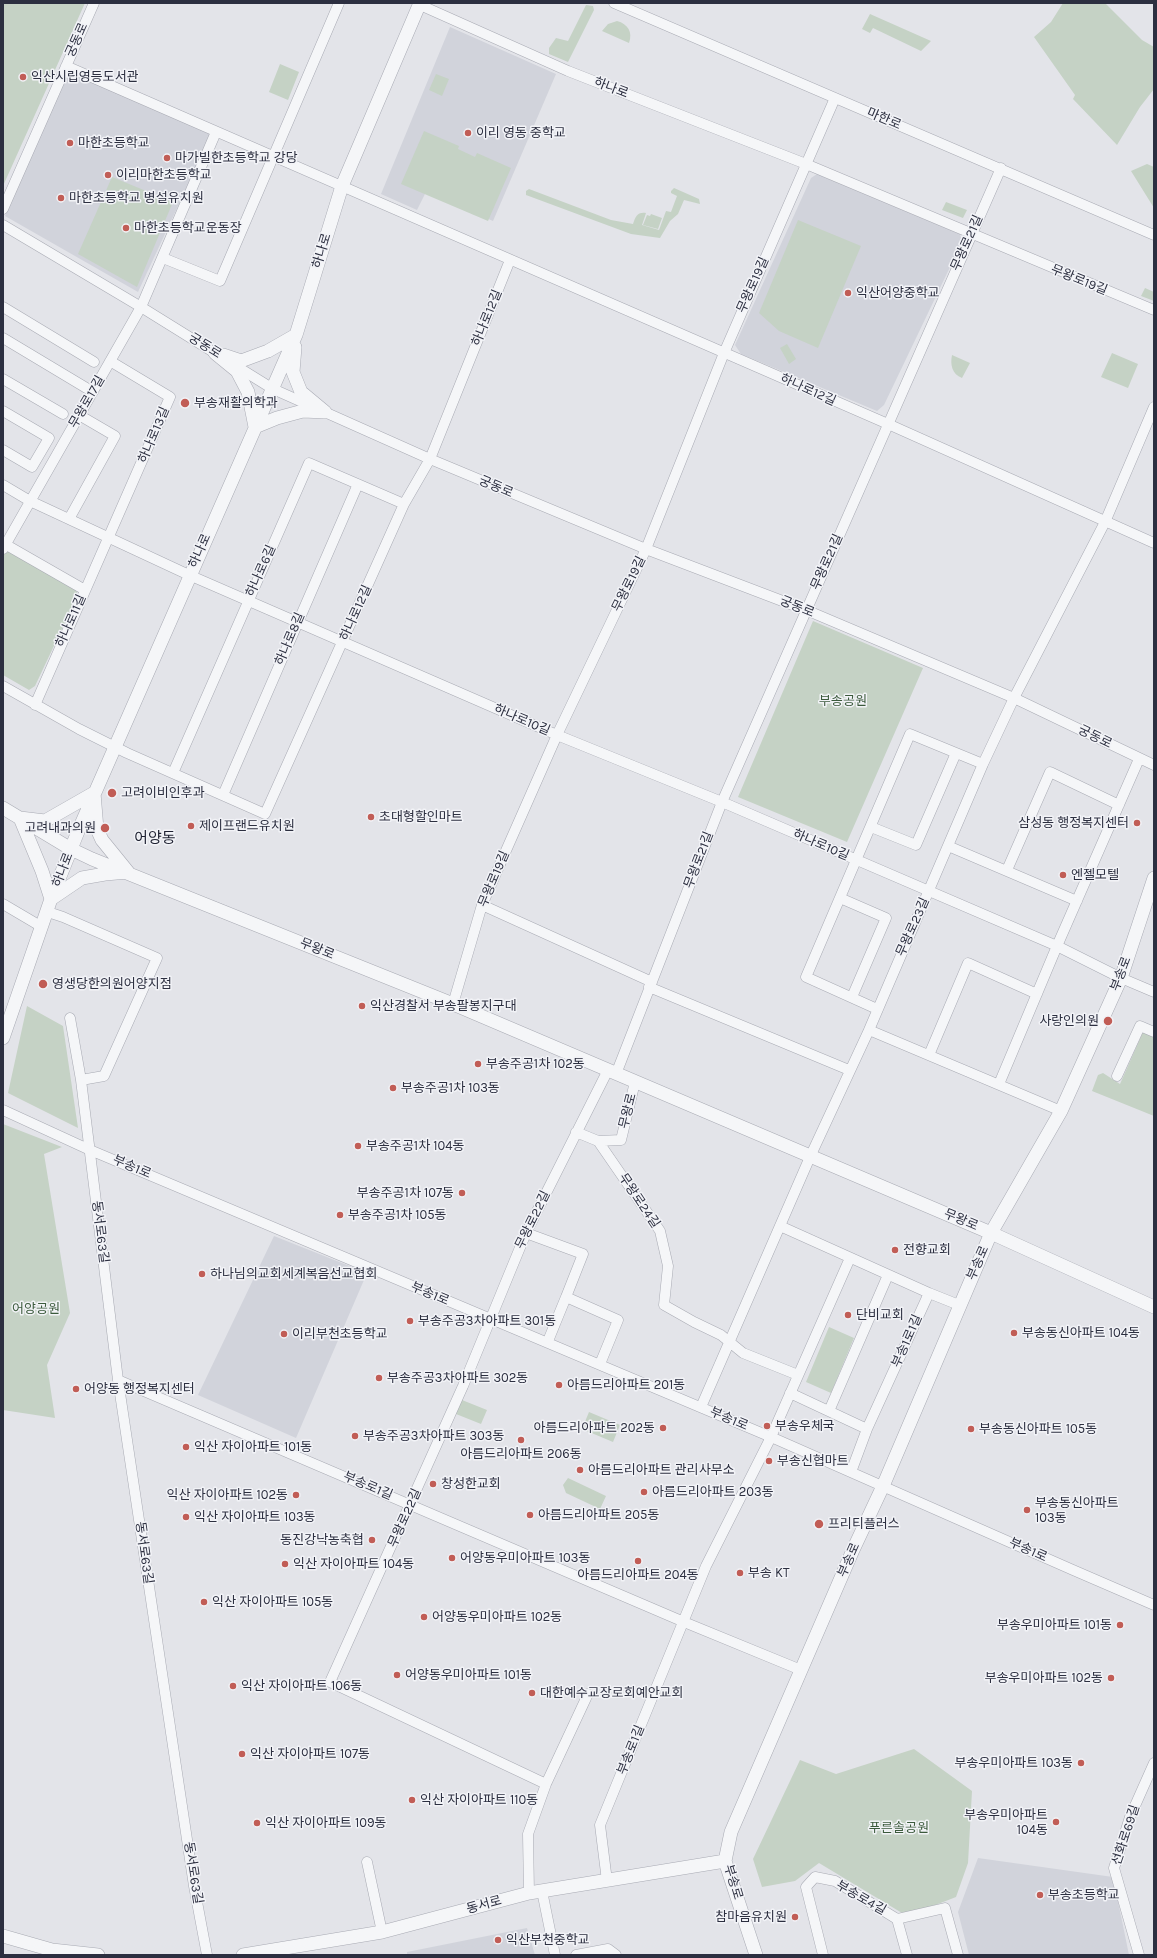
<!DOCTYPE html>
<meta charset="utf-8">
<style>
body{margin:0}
#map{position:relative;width:1157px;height:1958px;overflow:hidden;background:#e3e4e9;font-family:Karla,sans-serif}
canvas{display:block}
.frame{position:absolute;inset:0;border:4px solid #2c2f40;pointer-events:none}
</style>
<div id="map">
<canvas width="1157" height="1958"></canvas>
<div class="frame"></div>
</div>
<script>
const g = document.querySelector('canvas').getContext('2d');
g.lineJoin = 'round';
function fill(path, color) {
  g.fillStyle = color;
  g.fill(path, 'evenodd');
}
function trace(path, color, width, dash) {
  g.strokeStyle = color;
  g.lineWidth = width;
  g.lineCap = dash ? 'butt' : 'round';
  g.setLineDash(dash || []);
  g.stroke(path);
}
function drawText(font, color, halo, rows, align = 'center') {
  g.font = font + ' Karla,"Noto Sans KR",sans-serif';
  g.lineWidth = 3;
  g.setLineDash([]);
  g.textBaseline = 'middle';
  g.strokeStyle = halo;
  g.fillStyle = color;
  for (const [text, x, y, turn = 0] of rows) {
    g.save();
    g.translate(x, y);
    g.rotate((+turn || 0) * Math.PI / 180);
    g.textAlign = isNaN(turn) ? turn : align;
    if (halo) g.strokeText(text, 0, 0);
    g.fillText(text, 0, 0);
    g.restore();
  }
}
fill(new Path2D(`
 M450 27 556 74 493 221 426 192 417 210 381 194Z
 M69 71 212 133 138 292 5 216Z
 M817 174 960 234 962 242 884 405 877 411 741 354 735 345 811 178Z
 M274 1236 367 1273 296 1438 198 1395Z
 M978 1858 1113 1877 1129 1955H969L958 1912Z
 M527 1928 535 1955H407V1952Z`), '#d1d3db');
fill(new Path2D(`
 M3 3H85L3 186Z
 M1063 3H1105L1142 40 1154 47V89L1140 107 1117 145 1073 99 1075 95 1034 37 1051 22Z
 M586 5 593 6 594 10 568 62 549 54V48L556 38 568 41Z
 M870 14 931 41 921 51 873 28 870 33 862 29Z
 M617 21C628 24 633 32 629 43L602 31 608 24Z
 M280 64 299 72 288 100 269 92Z
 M436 74 449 79 442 96 429 90Z
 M424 131 459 146 458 149 475 157 477 153 511 168 488 221 401 184Z
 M1147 164 1154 167V208L1131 171Z
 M112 177 173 202 137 287 78 254Z
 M674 188 699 199 700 204 684 200 678 214 670 221 660 238 631 234 526 195V191L529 189 611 220 633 224C636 216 637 212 646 213L642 225 659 230 666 211 671 212 677 196 671 193V191Z
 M946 202 967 210 963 218 942 210Z
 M651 214 662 218 658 229 643 225 647 215 650 216Z
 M798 220 861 246 818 348 779 331 759 313Z
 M1145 288 1154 292V301L1141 296Z
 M787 344 796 359 789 364 780 348Z
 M1112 353 1138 364 1128 388 1101 377Z
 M952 355 970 363 962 378C952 374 950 365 952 355Z
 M6 548 75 588 78 595 35 686 29 690 3 675V554Z
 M813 621 923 668 847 842 738 797Z
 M27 1006 63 1026 78 1128 8 1093Z
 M1143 1032 1154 1036V1116L1092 1091 1098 1075 1103 1073 1120 1084Z
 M3 1124 62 1147 44 1154 70 1313 47 1365 55 1418 3 1410Z
 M829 1327 854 1338 831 1393 806 1382Z
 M457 1398 487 1410 481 1424 451 1412Z
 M589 1412 620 1425 613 1442 582 1429Z
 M568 1478 606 1496 600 1509 566 1493 563 1485Z
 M914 1749 972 1791 968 1863 956 1897 907 1916 819 1863 795 1881 762 1887 753 1859 800 1760 836 1774Z`), '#c5d2c5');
const minor = new Path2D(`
 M614 3 1154 235
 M420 5 568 71 806 164 1154 310
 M66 66 888 424 1154 543
 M3 209 94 3
 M3 225 141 307 273 389 430 459 646 549 806 610 1014 698 1154 765
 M163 258 220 281 339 3
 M3 307 94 362
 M3 338 93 392
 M3 379 63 414
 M3 411 49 438 32 467 3 450
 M3 485 30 501 189 575 557 735 722 802 1057 946 1121 978 1154 992
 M69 519 115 436 79 415
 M3 543 85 590
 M3 549 141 307 216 132
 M3 686 79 729 127 753 265 814 404 504 430 459 510 260
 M35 705 170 397 110 361
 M173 773 309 463 404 504
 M223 795 358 484
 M871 827 916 845 956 753
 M948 846 1077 901
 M1007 870 1050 772 1119 805
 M840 898 886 918 852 997
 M3 904 42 927
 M482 905 652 982
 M48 912 63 917 157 958 104 1076 81 1080
 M649 987 849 1070
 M453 1004 482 905 557 735 646 549 724 353 835 98
 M877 1009 806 977 910 734 983 764
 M70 1018 81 1080 118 1380 194 1886 207 1955
 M869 1030 1061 1111
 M929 1055 968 963 1037 994
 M616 1074 722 802 1001 168
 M1117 1076 1140 1026 1154 1032
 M999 1084 1057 946 1139 759
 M3 1110 90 1150 771 1437 1073 1570 1154 1605
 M576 1132 598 1141 660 1231 668 1266 664 1305 694 1322 721 1335 743 1353 798 1375
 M598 1141 621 1140 635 1082
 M780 1226 929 1293 959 1305
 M526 1233 583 1254 566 1297
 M548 1341 566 1297 618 1320 600 1364
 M118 1380 684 1622 801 1670
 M790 1393 867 1429
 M701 1407 810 1157 869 1030 983 764 1014 698 1105 522 1154 407
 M829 1411 888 1275
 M851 1472 867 1429 929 1293
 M546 1784 330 1682 463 1386 526 1233 608 1070
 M367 1862 382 1932
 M607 1881 600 1825 706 1566 771 1437 850 1258
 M542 1891 555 1955
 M529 1893 528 1834 546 1784 588 1694
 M897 1919 945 1908 958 1955
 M576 1955 608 1949 616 1955
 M823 1955 806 1887 815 1877 835 1881 897 1919 907 1955
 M1139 1955 1114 1868 1130 1817 1154 1763`);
const tertiary = new Path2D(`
 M295 347 293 372 301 392 325 412
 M215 353 237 371 248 392 255 427 277 418 303 411 325 412
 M223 355 241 361 268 351 296 335
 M94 793 97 829 102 840 128 872 105 874 82 878 51 899 42 871 20 818 45 821Z
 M3 808 71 849 92 859 453 1004 991 1233 1154 1307
 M3 1038 51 899 79 829 296 335 342 186 420 3
 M3 1936 52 1950 98 1955
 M243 1955 382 1932 529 1893 725 1861
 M756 1955 725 1861 731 1832 853 1550 883 1486 991 1233 1061 1111 1121 978 1154 878`);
trace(minor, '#a8aab3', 11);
trace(tertiary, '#a8aab3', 14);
trace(minor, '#f5f6f8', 10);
trace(tertiary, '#f5f6f8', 13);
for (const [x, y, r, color] of [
 [23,77,4,"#c15d56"],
 [468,133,4,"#c15d56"],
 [70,143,4,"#c15d56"],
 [167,158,4,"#c15d56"],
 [108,175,4,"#c15d56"],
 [61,198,4,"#c15d56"],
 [126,228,4,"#c15d56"],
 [848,293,4,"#c15d56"],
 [185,403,5,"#c15d56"],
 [112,793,5,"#c15d56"],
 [371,817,4,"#c15d56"],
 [1137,823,4,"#c15d56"],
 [191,826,4,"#c15d56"],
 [105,828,5,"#c15d56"],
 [1063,875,4,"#c15d56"],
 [43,984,5,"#c15d56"],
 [362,1006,4,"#c15d56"],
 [1108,1021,5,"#c15d56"],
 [478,1064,4,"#c15d56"],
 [393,1088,4,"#c15d56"],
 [358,1146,4,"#c15d56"],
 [462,1193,4,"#c15d56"],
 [340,1215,4,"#c15d56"],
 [895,1250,4,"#c15d56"],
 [202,1274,4,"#c15d56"],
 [848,1315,4,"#c15d56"],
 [410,1321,4,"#c15d56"],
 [1014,1333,4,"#c15d56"],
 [284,1334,4,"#c15d56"],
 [379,1378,4,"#c15d56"],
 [559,1385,4,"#c15d56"],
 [76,1389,4,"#c15d56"],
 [767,1426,4,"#c15d56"],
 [663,1428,4,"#c15d56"],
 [971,1429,4,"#c15d56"],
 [355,1436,4,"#c15d56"],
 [521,1440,4,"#c15d56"],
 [186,1447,4,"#c15d56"],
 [769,1461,4,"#c15d56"],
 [580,1470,4,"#c15d56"],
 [433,1484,4,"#c15d56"],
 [644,1492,4,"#c15d56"],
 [296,1495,4,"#c15d56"],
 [1027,1510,4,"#c15d56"],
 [530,1515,4,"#c15d56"],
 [186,1517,4,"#c15d56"],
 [819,1524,5,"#c15d56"],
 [372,1540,4,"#c15d56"],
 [452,1558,4,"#c15d56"],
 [638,1561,4,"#c15d56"],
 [285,1564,4,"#c15d56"],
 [740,1573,4,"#c15d56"],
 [204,1602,4,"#c15d56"],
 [424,1617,4,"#c15d56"],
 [1120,1625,4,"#c15d56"],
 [397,1675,4,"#c15d56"],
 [1111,1678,4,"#c15d56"],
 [233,1686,4,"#c15d56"],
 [532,1693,4,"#c15d56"],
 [242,1754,4,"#c15d56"],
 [1081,1763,4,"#c15d56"],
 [412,1800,4,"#c15d56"],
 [1056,1822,4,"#c15d56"],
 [257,1823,4,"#c15d56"],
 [1040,1895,4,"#c15d56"],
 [795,1917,4,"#c15d56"],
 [498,1940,4,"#c15d56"]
]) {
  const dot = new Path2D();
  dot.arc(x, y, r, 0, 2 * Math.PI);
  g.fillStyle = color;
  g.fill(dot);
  trace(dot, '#f2f3f7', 1.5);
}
drawText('13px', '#2c2f40', '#f2f3f7', [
 ["궁동로",77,40,-66],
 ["하나로",611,88,21],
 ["마한로",884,119,23],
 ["무왕로21길",967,243,-66],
 ["하나로",322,251,-73],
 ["무왕로19길",1079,280,22],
 ["무왕로19길",753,285,-66],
 ["하나로12길",487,318,-68],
 ["궁동로",205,346,32],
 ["하나로12길",808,390,24],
 ["무왕로17길",87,402,-60],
 ["하나로13길",154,435,-67],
 ["궁동로",496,487,23],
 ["하나로",200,551,-66],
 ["무왕로21길",827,562,-66],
 ["하나로6길",261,571,-66],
 ["무왕로19길",629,584,-64],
 ["궁동로",797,607,22],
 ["하나로12길",356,613,-66],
 ["하나로11길",71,621,-66],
 ["하나로8길",290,639,-67],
 ["하나로10길",522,720,23],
 ["궁동로",1095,737,26],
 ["하나로10길",821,845,23],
 ["무왕로21길",699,860,-69],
 ["하나로",63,870,-69],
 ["무왕로19길",494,879,-67],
 ["무왕로23길",913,927,-66],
 ["무왕로",317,949,22],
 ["부송로",1121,974,-69],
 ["무왕로",628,1111,-76],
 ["부송1로",132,1167,23],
 ["무왕로24길",639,1201,56],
 ["무왕로22길",533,1220,-64],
 ["무왕로",961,1220,23],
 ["동서로63길",100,1232,83],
 ["부송로",978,1263,-66],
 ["부송1로",430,1294,23],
 ["부송1로1길",907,1341,-66],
 ["부송1로",729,1419,23],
 ["부송로1길",368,1486,23],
 ["무왕로22길",405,1518,-66],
 ["부송1로",1028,1550,24],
 ["동서로63길",144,1553,82],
 ["부송로",849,1560,-66],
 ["부송로1길",631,1750,-68],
 ["선화로69길",1126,1835,-72],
 ["동서로63길",193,1873,81],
 ["부송로",733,1882,73],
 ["부송로4길",861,1898,30],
 ["동서로",484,1905,-15]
]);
drawText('13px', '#2c2f40', '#f2f3f7', [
 ["익산시립영등도서관",31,77],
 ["이리 영동 중학교",476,133],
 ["마한초등학교",78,143],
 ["마가빌한초등학교 강당",175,158],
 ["이리마한초등학교",116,175],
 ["마한초등학교 병설유치원",69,198],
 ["마한초등학교운동장",134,228],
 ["익산어양중학교",856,293],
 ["부송재활의학과",194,403],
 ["고려이비인후과",121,793],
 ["초대형할인마트",379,817],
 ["삼성동 행정복지센터",1129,823,"right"],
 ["제이프랜드유치원",199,826],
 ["고려내과의원",96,828,"right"],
 ["엔젤모텔",1071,875],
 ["영생당한의원어양지점",52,984],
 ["익산경찰서 부송팔봉지구대",370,1006],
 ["사랑인의원",1099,1021,"right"],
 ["부송주공1차 102동",486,1064],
 ["부송주공1차 103동",401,1088],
 ["부송주공1차 104동",366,1146],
 ["부송주공1차 107동",454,1193,"right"],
 ["부송주공1차 105동",348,1215],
 ["전향교회",903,1250],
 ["하나님의교회세계복음선교협회",210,1274],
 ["단비교회",856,1315],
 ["부송주공3차아파트 301동",418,1321],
 ["부송동신아파트 104동",1022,1333],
 ["이리부천초등학교",292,1334],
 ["부송주공3차아파트 302동",387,1378],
 ["아름드리아파트 201동",567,1385],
 ["어양동 행정복지센터",84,1389],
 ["부송우체국",775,1426],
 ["아름드리아파트 202동",655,1428,"right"],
 ["부송동신아파트 105동",979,1429],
 ["부송주공3차아파트 303동",363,1436],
 ["익산 자이아파트 101동",194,1447],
 ["아름드리아파트 206동",521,1454,"center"],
 ["부송신협마트",777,1461],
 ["아름드리아파트 관리사무소",588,1470],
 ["창성한교회",441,1484],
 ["아름드리아파트 203동",652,1492],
 ["익산 자이아파트 102동",288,1495,"right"],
 ["부송동신아파트",1035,1503],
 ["103동",1035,1518],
 ["아름드리아파트 205동",538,1515],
 ["익산 자이아파트 103동",194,1517],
 ["프리티플러스",828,1524],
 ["동진강낙농축협",364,1540,"right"],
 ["어양동우미아파트 103동",460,1558],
 ["익산 자이아파트 104동",293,1564],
 ["부송 KT",748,1573],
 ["아름드리아파트 204동",638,1575,"center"],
 ["익산 자이아파트 105동",212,1602],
 ["어양동우미아파트 102동",432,1617],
 ["부송우미아파트 101동",1112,1625,"right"],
 ["어양동우미아파트 101동",405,1675],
 ["부송우미아파트 102동",1103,1678,"right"],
 ["익산 자이아파트 106동",241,1686],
 ["대한예수교장로회예안교회",540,1693],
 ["익산 자이아파트 107동",250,1754],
 ["부송우미아파트 103동",1073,1763,"right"],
 ["익산 자이아파트 110동",420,1800],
 ["부송우미아파트",1048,1815,"right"],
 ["104동",1048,1830,"right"],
 ["익산 자이아파트 109동",265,1823],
 ["부송초등학교",1048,1895],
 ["참마음유치원",787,1917,"right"],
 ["익산부천중학교",506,1940]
], 'left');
drawText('13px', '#3b5a3c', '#f2f3f7', [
 ["부송공원",843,701],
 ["어양공원",36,1309],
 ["푸른솔공원",899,1828]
]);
drawText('15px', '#1e2131', '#f2f3f7', [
 ["어양동",155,839]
]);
</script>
